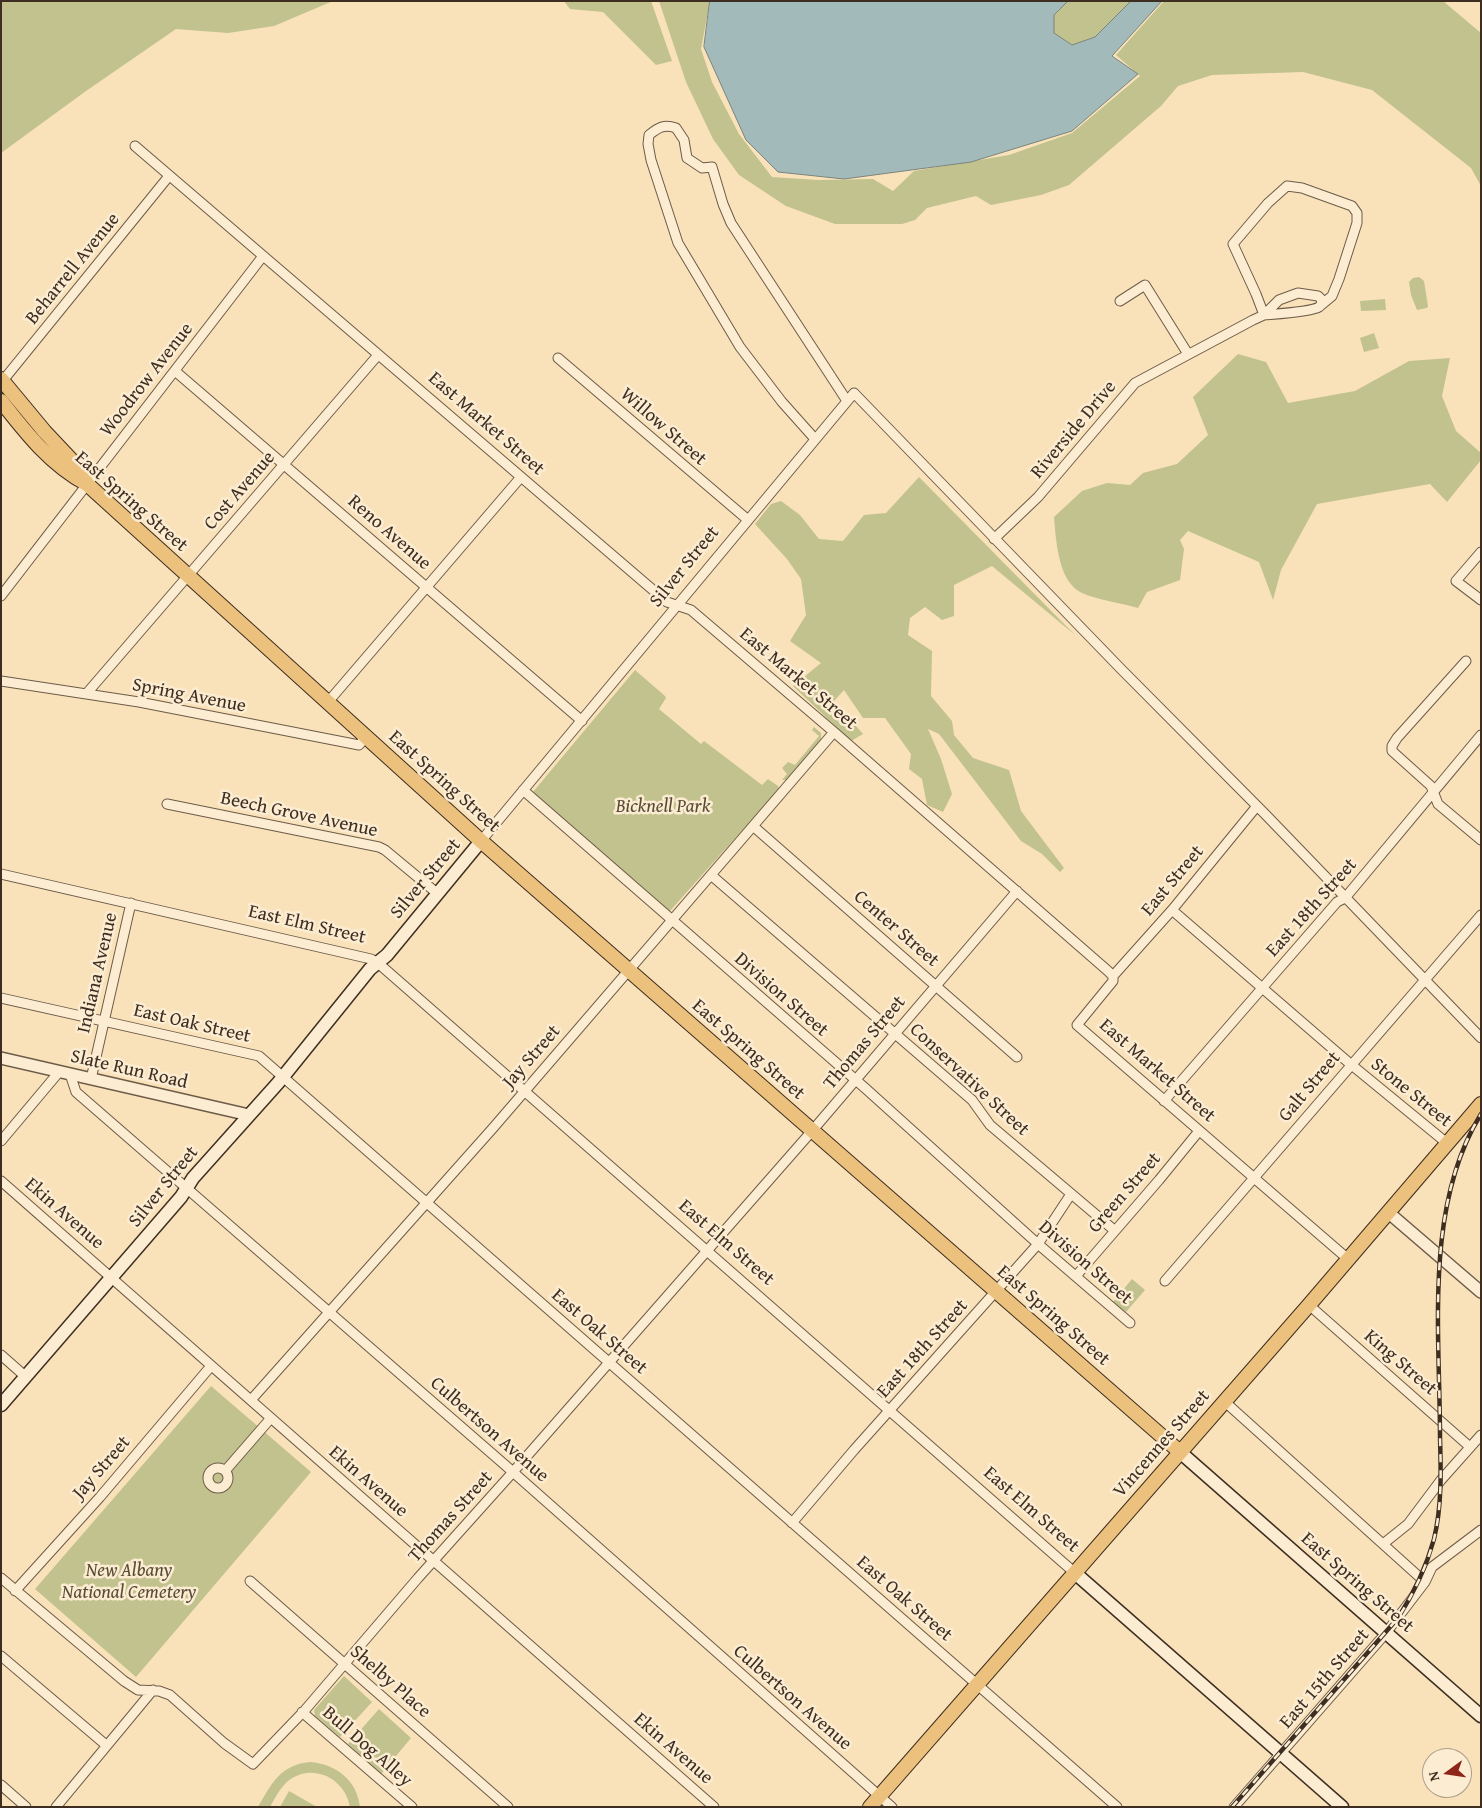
<!DOCTYPE html>
<style>
body{margin:0}
#map{position:relative;width:1482px;height:1808px;overflow:hidden;background:#f9e2ba;font-family:"Gentium Book Plus",serif}
canvas{display:block}
.frame{position:absolute;inset:0;border:2px solid #3e2e22;pointer-events:none}
.north{position:absolute;left:1422px;top:1748px;width:50px;height:50px;box-sizing:border-box;background:#fbecd2;border:1px solid #afa08c;border-radius:50%;rotate:256deg;font-size:14px;font-weight:700;line-height:20px;text-align:center;color:#3e2e22}
.north::after{content:'';display:block;margin:auto;width:18px;height:22px;background:#8f2418;clip-path:polygon(50% 0,100% 100%,50% 72%,0 100%)}
</style>
<div id="map">
<canvas width="1482" height="1808"></canvas>
<div class="frame"></div>
<div class="north">N</div>
</div>
<script>
const g = document.querySelector('canvas').getContext('2d');
g.lineJoin = 'round';
function fill(path, color) {
  g.fillStyle = color;
  g.fill(path, 'evenodd');
}
function trace(path, color, width, dash) {
  g.strokeStyle = color;
  g.lineWidth = width;
  g.lineCap = dash ? 'butt' : 'round';
  g.setLineDash(dash || []);
  g.stroke(path);
}
function drawText(font, color, halo, rows, align = 'center') {
  g.font = font + ' "Gentium Book Plus",serif';
  g.lineWidth = 5;
  g.setLineDash([]);
  g.textBaseline = 'middle';
  g.strokeStyle = halo;
  g.fillStyle = color;
  for (const [text, x, y, turn = 0] of rows) {
    g.save();
    g.translate(x, y);
    g.rotate((+turn || 0) * Math.PI / 180);
    g.textAlign = isNaN(turn) ? turn : align;
    if (halo) g.strokeText(text, 0, 0);
    g.fillText(text, 0, 0);
    g.restore();
  }
}
fill(new Path2D(`
 M1 1H333L274 26 228 33 176 29 86 91 1 153Z
 M564 1H651L672 61 656 65 603 12 570 9Z
 M659 1H710L701 49 712 82 739 134 772 177 819 180 873 179 893 191 914 171 1009 155 1072 133 1140 76 1116 55 1164 1H1443L1481 33V186L1471 168 1372 90 1303 72 1212 75 1178 86 1161 106 1069 185 1041 195 991 205 976 196 927 208 915 220 902 224H835L786 206 739 175 713 139 686 82Z
 M1068 1H1131L1095 37 1072 45 1054 33V15Z
 M1419 277 1424 281 1428 306 1427 308 1417 310 1411 295 1409 282 1413 278Z
 M1385 299 1386 310 1361 311 1360 301Z
 M1374 333 1379 348 1364 352 1360 338Z
 M1238 354 1266 362 1288 403 1355 391 1409 361 1450 358 1442 396 1456 431 1481 453V460L1447 502 1430 484 1317 504 1281 570 1273 600 1259 562 1188 531 1180 540 1184 549 1180 580 1147 592 1138 608C1122 603 1097 600 1082 593 1058 582 1056 540 1054 517L1082 491 1107 483 1130 485 1143 473 1177 464 1208 435 1193 397Z
 M919 477 1075 635 992 566 954 585V616L942 620 925 607 910 618 908 635 932 651 931 696 952 721 954 735 973 758 1009 770 1021 811 1064 868 1060 872 1042 854 1021 841 939 734 928 729 941 759 952 794 943 812 927 805 922 779 909 769 911 754 885 718H863L844 690 834 701 863 734 851 741 793 686 821 663 790 641 806 615 801 579 787 559 755 524 771 504 781 501 800 515 819 539 843 541 864 515 886 513Z
 M635 670 665 696 666 698 659 709 701 744 704 741 762 785 768 779 778 786 779 789 669 912 533 792Z
 M814 727 821 733V740L787 780H782L787 774 782 768 788 762 795 765 819 736 812 730Z
 M1132 1279 1145 1290 1126 1312 1113 1302Z
 M211 1386 311 1472 136 1677 35 1589Z
 M344 1676 372 1702 340 1737 315 1716 314 1710Z
 M379 1709 411 1738 381 1774 348 1744Z
 M310 1762C336 1764 357 1780 360 1807H350C345 1778 312 1762 288 1781 280 1788 275 1798 270 1807H258C272 1783 280 1765 310 1762Z
 M289 1791 317 1807H280Z`), '#c1c28d');
const water = new Path2D(`
 M710 1H1068L1054 15V33L1072 45 1095 37 1131 1H1162L1112 56 1138 74 1072 131 971 162 844 179 778 172 746 140 704 47Z`);
fill(water, '#a2bbba');
trace(water, '#7a837d', 1);
const minor = new Path2D(`
 M135 146 667 602 691 610 834 732 1108 971 1113 976V981L1077 1025 1348 1259
 M1298 293 1318 296 1322 300C1321 304 1322 305 1319 307 1311 312 1275 314 1264 315L1279 300Z
 M1120 301 1145 285 1188 354
 M558 358 748 520
 M175 371 582 721
 M1 383 169 176
 M815 439 782 402 740 347 678 243 651 160 648 144 649 135C659 127 664 124 676 128L684 140 687 158 702 168 712 167 723 204 731 223 847 401
 M994 539 1038 497 1135 383 1253 320 1264 315 1256 294 1233 244 1268 203 1287 186 1302 188 1352 206 1357 213V223L1339 279 1332 296 1320 306
 M1481 552 1456 581 1481 600
 M1 596 263 256
 M1466 661 1397 738 1392 746V751L1431 786 1438 804 1481 840
 M1 681 139 702 359 745 366 737
 M87 693 378 355
 M328 702 521 477
 M523 790 865 1088 1038 1244 1130 1323
 M167 804 379 847 385 850 438 894
 M753 826 1017 1057
 M481 841 854 393 1121 669 1265 814 1481 1038
 M1 874 371 959 378 963 1075 1573
 M711 875 972 1100 990 1125 1114 1230
 M1172 910 1348 1062 1448 1144
 M1113 976 1172 910 1257 806
 M1 998 259 1056 1117 1807
 M70 1074 76 1092 505 1465 892 1807
 M91 1079 131 903
 M1164 1101 1337 902 1345 898 1481 735
 M1 1141 59 1072
 M1 1181 714 1807
 M1076 1276 1159 1180 1199 1131
 M1165 1281 1481 915
 M1309 1305 1470 1447
 M1 1355 26 1377
 M251 1400 493 1128 834 732
 M1224 1401 1425 1582
 M208 1478a10 10 0 1 1 20 0a10 10 0 1 1-20 0Z
 M225 1471 271 1418
 M792 1523 854 1450 1038 1244 1071 1194
 M1383 1544 1408 1524 1441 1480 1481 1435
 M1 1578 124 1681 138 1690 159 1691 170 1695 224 1743 253 1764 305 1710 418 1578 513 1472 812 1131 1017 891
 M250 1581 508 1807
 M15 1591 100 1497 211 1366
 M1 1656 106 1745
 M302 1712 412 1807
 M1 1785 26 1807
 M56 1807 153 1690
 M1234 1807 1386 1633 1425 1582 1432 1567 1481 1530`);
const tertiary = new Path2D(`
 M1 1058 249 1115
 M1389 1213 1481 1292`);
const secondary = new Path2D(`
 M1 1405 181 1197 193 1178 278 1083 370 969 387 955 481 841
 M1180 1452 1481 1716
 M1075 1573 1342 1807`);
const primary = new Path2D(`
 M1 379 45 432 78 467 87 484
 M1 401C26 433 51 465 87 484L481 841 1180 1452
 M870 1807 1309 1305 1481 1104`);
trace(minor, '#6d5b48', 11);
trace(tertiary, '#6d5b48', 14);
trace(secondary, '#3e2e22', 15);
trace(primary, '#3e2e22', 16);
trace(minor, '#fbecd2', 9);
trace(tertiary, '#fbecd2', 11);
trace(secondary, '#fbecd2', 12);
trace(primary, '#ecc17d', 14);
const rail = new Path2D(`
 M1232 1807 1398 1618C1414 1593 1426 1568 1434 1539 1442 1506 1441 1471 1440 1437 1440 1333 1424 1206 1481 1114`);
trace(rail, '#3e2e22', 4.5);
trace(rail, '#fbecd2', 2.5, [8]);
drawText('19px', '#3e2e22', '#fbecd2', [
 ["Beharrell Avenue",73,269,-51],
 ["Woodrow Avenue",147,380,-52],
 ["East Market Street",486,424,41],
 ["Willow Street",663,427,41],
 ["Riverside Drive",1074,430,-50],
 ["Cost Avenue",240,491,-49],
 ["East Spring Street",131,502,41],
 ["Reno Avenue",389,533,41],
 ["Silver Street",685,567,-51],
 ["East Market Street",798,679,40],
 ["Spring Avenue",189,696,11],
 ["East Spring Street",444,782,42],
 ["Beech Grove Avenue",299,815,12],
 ["Silver Street",426,879,-50],
 ["East Street",1173,881,-50],
 ["East 18th Street",1312,908,-48],
 ["East Elm Street",307,925,13],
 ["Center Street",896,929,41],
 ["Indiana Avenue",98,973,-77],
 ["Division Street",781,995,41],
 ["East Oak Street",192,1024,13],
 ["Thomas Street",865,1043,-50],
 ["East Spring Street",748,1050,41],
 ["Jay Street",532,1057,-49],
 ["Slate Run Road",129,1070,13],
 ["East Market Street",1157,1071,41],
 ["Conservative Street",969,1080,43],
 ["Galt Street",1310,1087,-50],
 ["Stone Street",1411,1093,39],
 ["Silver Street",164,1187,-51],
 ["Green Street",1125,1193,-49],
 ["Ekin Avenue",64,1214,41],
 ["East Elm Street",726,1243,41],
 ["Division Street",1085,1263,41],
 ["East Spring Street",1053,1316,41],
 ["East Oak Street",599,1332,41],
 ["East 18th Street",923,1349,-48],
 ["King Street",1400,1363,41],
 ["Culbertson Avenue",489,1430,41],
 ["Vincennes Street",1162,1444,-49],
 ["Jay Street",102,1468,-49],
 ["Ekin Avenue",368,1482,41],
 ["East Elm Street",1031,1510,41],
 ["Thomas Street",451,1517,-48],
 ["East Spring Street",1357,1583,41],
 ["East Oak Street",904,1599,41],
 ["East 15th Street",1325,1679,-49],
 ["Shelby Place",390,1682,41],
 ["Culbertson Avenue",792,1698,41],
 ["Bull Dog Alley",367,1747,41],
 ["Ekin Avenue",673,1749,41]
]);
drawText('italic 19px', '#584c37', '#fbecd2', [
 ["Bicknell Park",663,807],
 ["New Albany",129,1571],
 ["National Cemetery",129,1593]
]);
</script>
